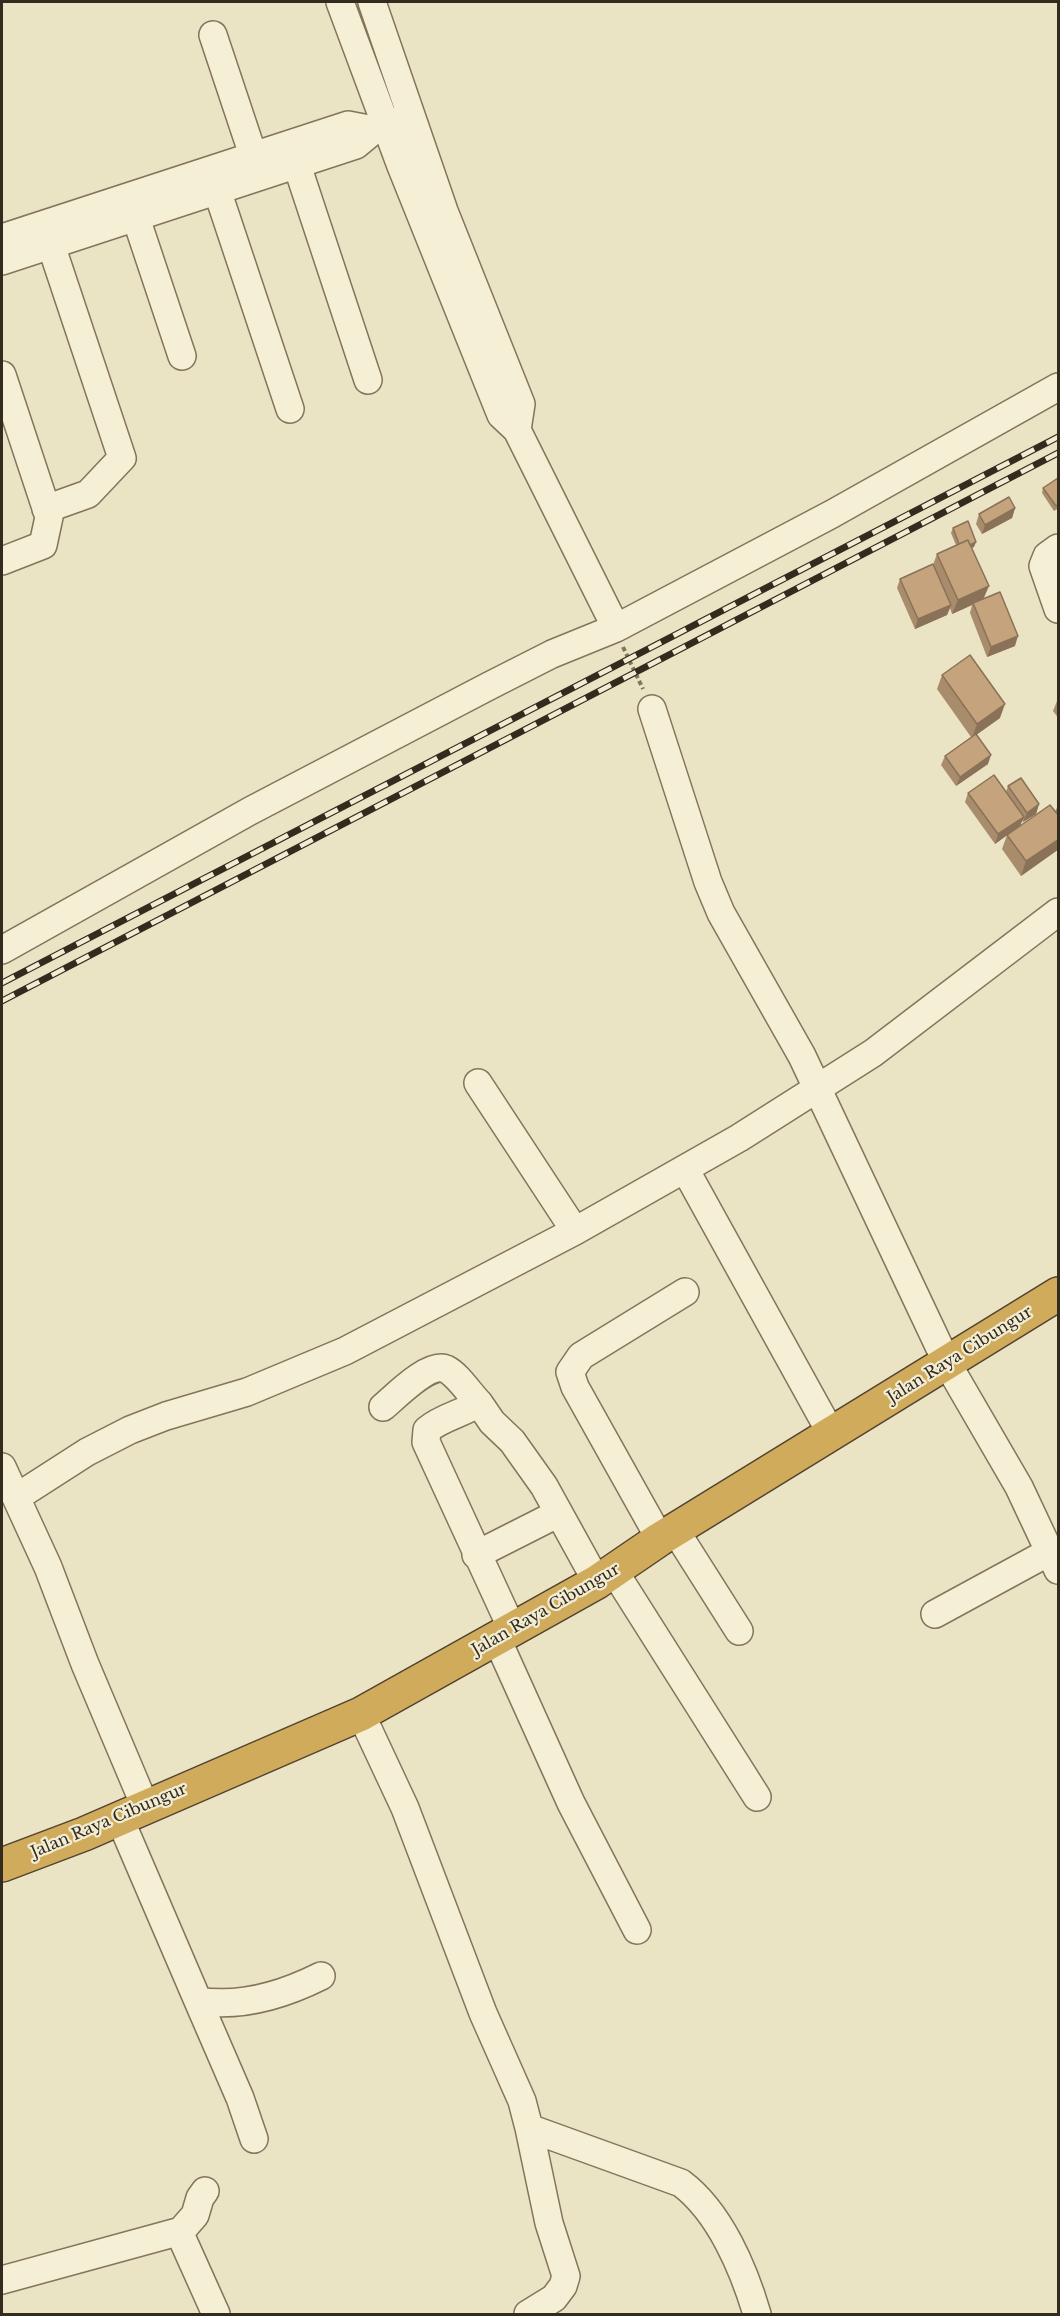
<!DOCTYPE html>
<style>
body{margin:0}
#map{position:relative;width:1060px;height:2316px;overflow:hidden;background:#eae3c4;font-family:"Libre Baskerville",serif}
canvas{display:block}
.frame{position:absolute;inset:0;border:3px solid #342b1f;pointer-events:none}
</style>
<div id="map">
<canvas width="1060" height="2316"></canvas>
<div class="frame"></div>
</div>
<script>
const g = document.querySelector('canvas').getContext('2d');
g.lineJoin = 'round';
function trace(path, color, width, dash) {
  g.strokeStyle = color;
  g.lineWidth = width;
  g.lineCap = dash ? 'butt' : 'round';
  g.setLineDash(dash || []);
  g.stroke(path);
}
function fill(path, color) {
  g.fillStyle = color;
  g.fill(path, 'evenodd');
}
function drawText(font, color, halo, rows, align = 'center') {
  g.font = font + ' "Libre Baskerville",serif';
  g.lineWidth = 4.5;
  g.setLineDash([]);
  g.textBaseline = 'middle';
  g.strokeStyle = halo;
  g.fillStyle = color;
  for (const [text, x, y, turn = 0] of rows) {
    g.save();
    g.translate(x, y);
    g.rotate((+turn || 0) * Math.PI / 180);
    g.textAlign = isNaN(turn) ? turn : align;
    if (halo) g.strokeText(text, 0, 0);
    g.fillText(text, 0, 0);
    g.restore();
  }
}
const minor = new Path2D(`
 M340 2 401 166 501 415 517 430 616 628
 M372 2 444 211 521 404 517 430
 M213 35 253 155
 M291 147 368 380
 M217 190 290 409
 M130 200 182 356
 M2 238 348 125 374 130
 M2 261 356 145 374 130 401 120
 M2 375 49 517 43 545 2 561
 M46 509 88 494 122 458 51 245
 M1058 548 1047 556 1043 566 1058 609
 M652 709 708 882 721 913 802 1056 947 1363 1019 1487 1058 1570
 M2 950 250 811 489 686 552 654 616 628 832 514 1058 387
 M478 1083 575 1231
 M685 1169 832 1435
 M383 1407C396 1396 429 1362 446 1369 458 1375 469 1393 479 1403
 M2 1467 48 1567 85 1664 145 1806
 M17 1497 87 1452 130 1430 166 1416 247 1392 345 1351 575 1231 739 1138 873 1053 1058 912
 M675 1530 739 1631
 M660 1539 575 1387 570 1372 581 1356 685 1292
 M476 1555 559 1513
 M614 1571 757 1797
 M935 1614 1049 1552
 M513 1631 426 1442 427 1430C442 1417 462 1414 479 1403L492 1422 512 1441 544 1486 597 1582
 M497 1639 571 1803 637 1930
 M361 1714 405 1808 483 2013 522 2101 529 2128 549 2223 566 2276 563 2286 554 2298 528 2314
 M119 1817 198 2001C241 2008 283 1995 321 1976
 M198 2001 240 2098 254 2139
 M529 2128 681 2183C720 2212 744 2270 757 2314
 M205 2191 200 2198 195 2215 181 2231V2236L216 2314
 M2 2280 181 2231`);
const highway = new Path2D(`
 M2 1865 84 1834 361 1714 597 1582 660 1539 1058 1294`);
trace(minor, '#82755c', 30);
trace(highway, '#514330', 36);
trace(new Path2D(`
 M623 647 643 689`), '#82755c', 4, [4.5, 3]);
trace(minor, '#f5efd6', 27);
trace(highway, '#d1ab5c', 33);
const rail = new Path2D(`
 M2 983 1058 437
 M2 1001 1058 453`);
trace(rail, '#342b1f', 7);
trace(rail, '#f2ecd3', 4.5, [14]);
fill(new Path2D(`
 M1058 478 1059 508 1054 511 1042 493 1043 488Z
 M1015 508 1012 518 982 534 976 524 979 514Z
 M953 528 974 547 971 548 984 598 1015 646 987 657 970 613 972 605 952 614 950 608 947 615 915 629 897 588 900 579 933 565 937 554 956 545 951 533Z
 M942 675 1000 718 977 734 988 764 956 786 941 765 945 756 971 737 937 689Z
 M1059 696V719L1053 711Z
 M1008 786 1039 804 1036 814 1023 822 1022 820 1020 826 1055 812 1059 803V849L1021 876 1002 849 1007 835 995 844 965 802 968 793 1006 792Z`), '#a98c6c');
fill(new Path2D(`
 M1015 508 1012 518 982 534 985 525Z
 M976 542 974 547 959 553 961 548Z
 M989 586 983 600 973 603 972 605 952 614 958 600Z
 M951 605 947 615 915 629 918 619Z
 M1018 636 1015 646 987 657 991 647Z
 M1005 704 1000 718 972 738 977 724Z
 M991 755 988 764 956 786 960 777Z
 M1039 804 1036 814 1023 822 1027 813Z
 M1024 817 1020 826 995 844 998 834Z
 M1059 839V849L1021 876 1026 861Z`), '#897258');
const building = new Path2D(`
 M1058 478 1059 504 1056 506 1043 488Z
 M1009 497 1015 508 985 525 979 514Z
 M968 521 976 542 970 545 968 540 959 544 953 528Z
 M968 540 989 586 958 600 937 554Z
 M933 564 951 605 918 619 900 579Z
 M1000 592 1018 636 991 647 973 603Z
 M970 655 1005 704 977 724 942 675Z
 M976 734 991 755 960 777 945 756Z
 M994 775 1024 817 998 834 968 793Z
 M1021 778 1039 804 1027 813 1008 786Z
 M1050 805 1059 816V839L1026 861 1007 835Z`);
fill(building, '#c4a37d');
trace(building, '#897258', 1.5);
drawText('16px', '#342b1f', '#f2ecd3', [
 ["Jalan Raya Cibungur",960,1355,-32],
 ["Jalan Raya Cibungur",546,1610,-30],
 ["Jalan Raya Cibungur",109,1821,-23]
]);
</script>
